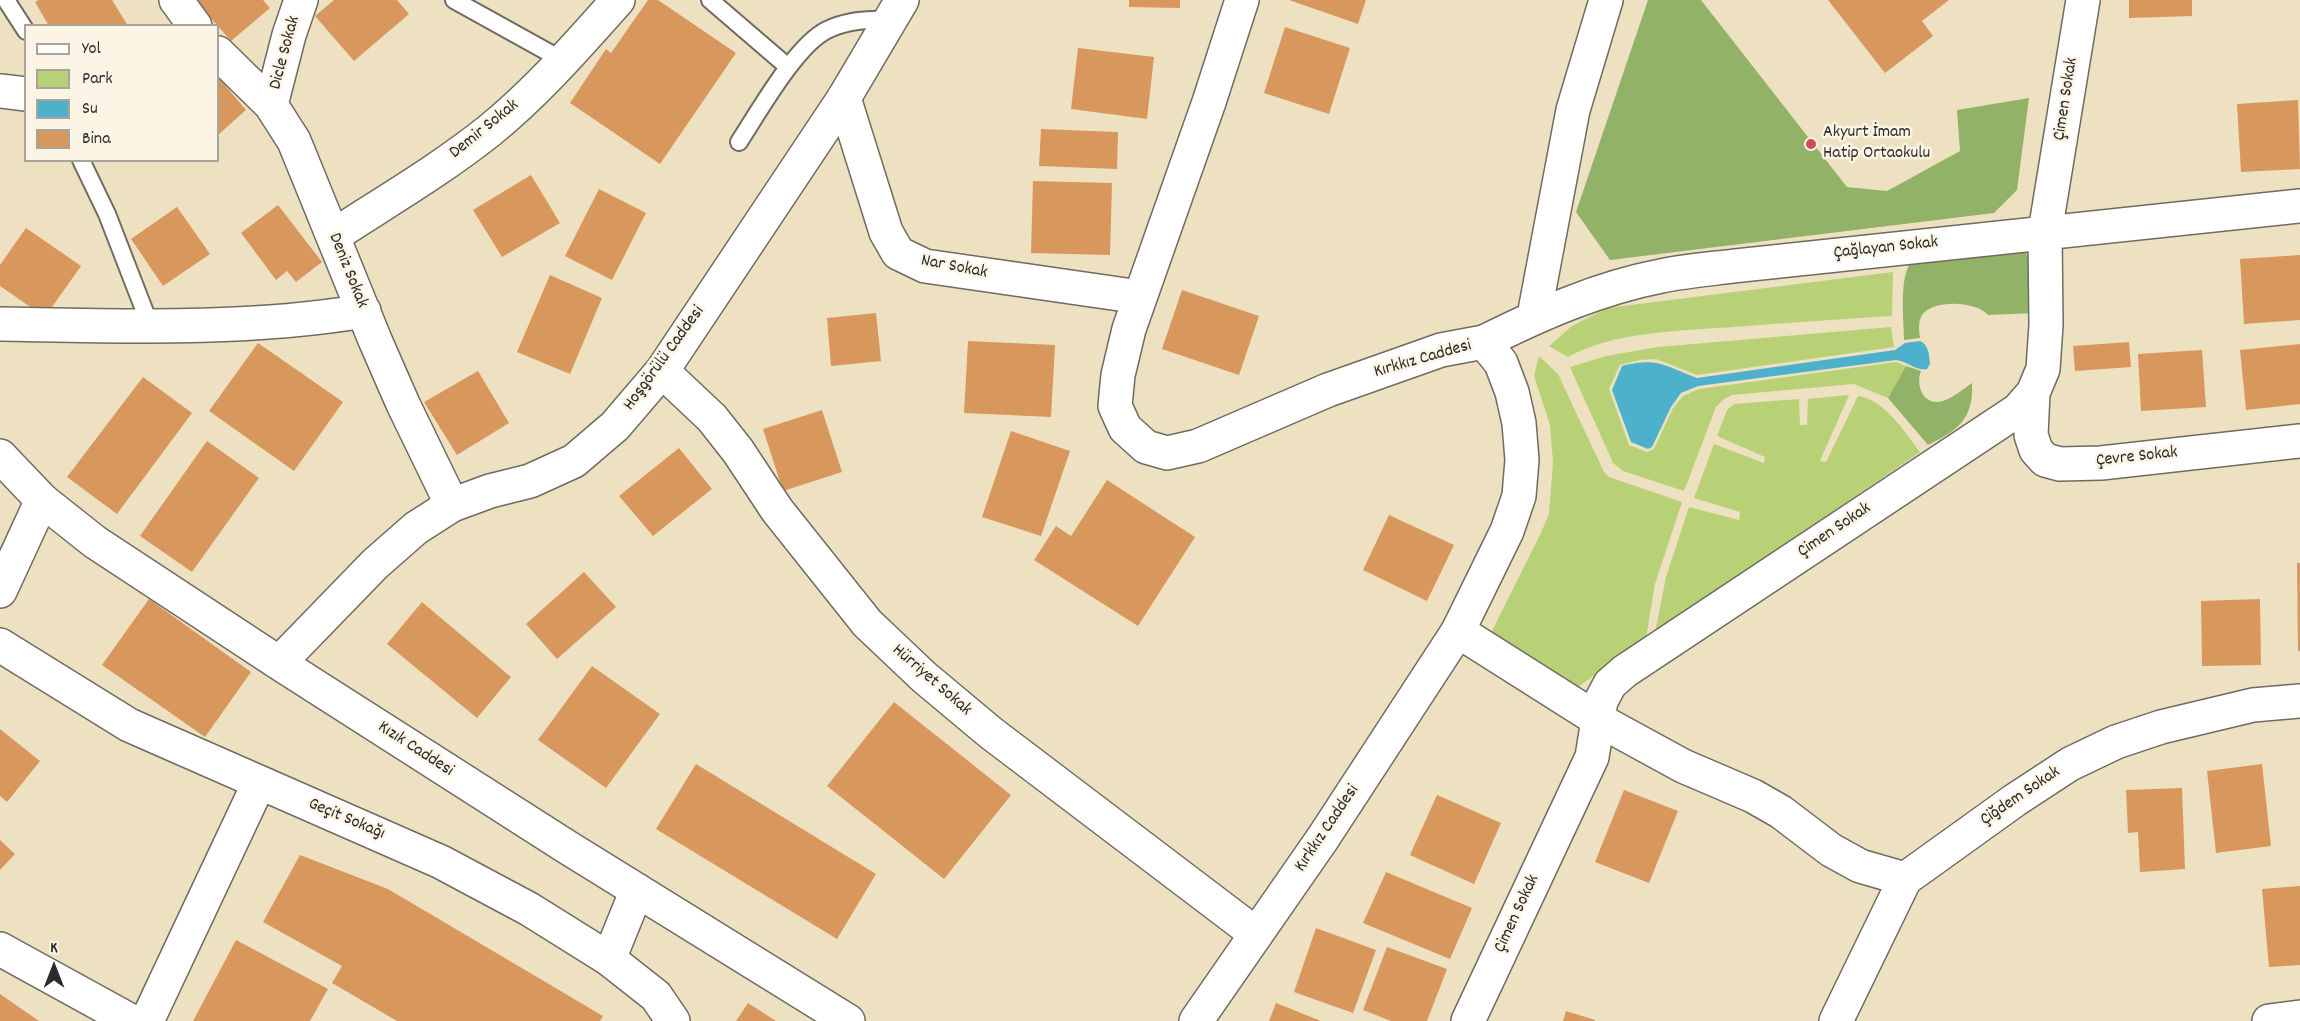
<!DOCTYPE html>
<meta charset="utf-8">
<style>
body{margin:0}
#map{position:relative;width:2300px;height:1021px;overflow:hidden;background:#eee1c1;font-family:Dekko,sans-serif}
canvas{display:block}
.legend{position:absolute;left:24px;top:24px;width:195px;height:138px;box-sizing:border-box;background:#fcf5e5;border:2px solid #a8a49b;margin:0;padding:8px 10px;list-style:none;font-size:18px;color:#2b2b2b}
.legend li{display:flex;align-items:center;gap:12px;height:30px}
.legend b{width:30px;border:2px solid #a8a49b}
.north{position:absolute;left:24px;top:937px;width:60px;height:60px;-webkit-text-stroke:4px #fcf5e5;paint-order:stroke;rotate:0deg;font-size:16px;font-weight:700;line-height:24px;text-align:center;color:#2b2b2b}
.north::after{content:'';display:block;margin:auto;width:21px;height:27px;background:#2b2b2b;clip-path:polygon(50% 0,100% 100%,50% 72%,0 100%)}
</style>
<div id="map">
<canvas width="2300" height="1021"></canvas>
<ul class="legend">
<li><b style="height:8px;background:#fff"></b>Yol</li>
<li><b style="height:16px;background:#b9d176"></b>Park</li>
<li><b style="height:16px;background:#4db1cc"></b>Su</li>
<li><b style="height:16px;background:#d8975c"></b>Bina</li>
</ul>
<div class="north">K</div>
</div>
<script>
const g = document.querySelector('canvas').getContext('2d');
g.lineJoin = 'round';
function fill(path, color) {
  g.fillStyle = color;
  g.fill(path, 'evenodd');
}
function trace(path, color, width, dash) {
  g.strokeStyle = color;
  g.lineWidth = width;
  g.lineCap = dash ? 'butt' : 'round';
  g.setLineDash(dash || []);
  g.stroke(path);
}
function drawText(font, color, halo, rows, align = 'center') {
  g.font = font + ' Dekko,sans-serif';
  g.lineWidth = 5;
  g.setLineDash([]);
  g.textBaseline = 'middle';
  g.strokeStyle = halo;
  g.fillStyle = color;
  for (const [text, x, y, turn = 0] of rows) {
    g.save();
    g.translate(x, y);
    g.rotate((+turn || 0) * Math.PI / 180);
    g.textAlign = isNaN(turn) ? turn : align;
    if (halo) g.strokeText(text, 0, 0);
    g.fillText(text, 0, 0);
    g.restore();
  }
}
fill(new Path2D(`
 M1893 272 1892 316C1839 319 1786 323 1733 327 1681 331 1614 331 1568 357L1549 346 1572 326 1607 308Z
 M1891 327 1894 347 1697 375 1656 359 1640 360 1620 365 1609 389 1629 445 1647 452 1654 449 1673 408 1683 396 1699 389 1896 362 1906 366 1888 398 1854 384 1732 395 1724 399 1716 407 1684 491 1623 471 1613 463 1570 367 1606 356 1658 347Z
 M1539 356 1558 374 1604 472 1609 477 1682 502 1655 584 1646 638 1575 689 1490 635 1540 535 1549 514 1553 462 1550 425 1534 376Z
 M1849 395 1820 461 1826 462 1858 396C1885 400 1904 431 1920 452L1655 633 1666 577 1689 507 1739 520 1740 512 1694 498 1714 444 1764 463 1765 457 1717 436 1727 410 1734 404 1799 399 1800 425H1807L1808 399Z`), '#b9d176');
fill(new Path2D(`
 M1648 0H1701L1847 187 1887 191 1960 151 1957 110 2029 98 2017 190 1994 213 1610 260 1576 212Z
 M2014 250 2026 253 2031 263 2036 313 1988 315C1977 301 1933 299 1922 315 1918 322 1919 330 1920 338L1904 340C1904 318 1898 276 1913 259Z
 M1906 366 1921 371C1915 386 1924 407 1943 401 1953 398 1963 389 1972 383 1974 419 1958 430 1928 445L1888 398Z`), '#92b367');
fill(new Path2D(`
 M1920 341C1929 345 1929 355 1930 364L1927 369C1915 371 1907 361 1896 360L1698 386 1681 393 1671 407 1652 447 1648 449 1631 442 1612 390 1622 366C1659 357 1664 366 1697 378L1895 350 1905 343Z`), '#4db1cc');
fill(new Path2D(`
 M39 0H112L128 26H49L35 2Z
 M195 0H263L270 8 231 41Z
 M334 0H397L409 14 354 61 315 16Z
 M648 0H658L736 53 660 164 570 103 606 49 611 53Z
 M1129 0H1180V8L1129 7Z
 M1289 0H1366L1358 24Z
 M1828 0H1949L1922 21 1933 36 1885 73Z
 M2129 0H2192V16L2129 18Z
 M1285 27 1350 48 1329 114 1264 93Z
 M1078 48 1154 57 1147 119 1071 109Z
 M218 77 246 110 218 135Z
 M2298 100 2300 169 2241 172 2237 104Z
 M1041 129 1118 132 1117 169 1039 166Z
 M531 175 560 223 502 257 473 210Z
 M1033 181 1112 183 1110 255 1031 253Z
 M599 189 646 213 612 280 565 256Z
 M278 205 322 262 296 282 287 271 276 280 241 233Z
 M177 207 210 254 163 286 131 239Z
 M26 228 81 266 45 317 0 286V265Z
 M2300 255V320L2244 324 2240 259Z
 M550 275 602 298 570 374 517 352Z
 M1182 290 1259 316 1239 375 1162 349Z
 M876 313 881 361 831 366 827 318Z
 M968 341 1055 345 1051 417 964 413Z
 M2129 342 2131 367 2075 371 2073 346Z
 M258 343 343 402 294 471 209 411Z
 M2300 344V404L2246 410 2240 350Z
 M2202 350 2206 407 2141 411 2138 354Z
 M478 371 509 423 457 455 424 402Z
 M143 377 192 413 117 514 67 477Z
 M822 410 842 472 783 491 763 429Z
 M1011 431 1070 451 1041 536 982 517Z
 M207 441 259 478 192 572 140 536Z
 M679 448 712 489 653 536 619 496Z
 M1107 480 1195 537 1138 626 1034 560 1056 526 1071 536Z
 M1389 515 1454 545 1427 601 1363 570Z
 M2297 563H2300V651H2298Z
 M584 572 616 607 557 659 526 624Z
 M149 599 251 672 205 737 102 665Z
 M2260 599 2261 665 2202 666 2201 601Z
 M422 602 511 677 477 718 387 644Z
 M592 666 660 714 606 788 538 740Z
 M894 702 1011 795 944 879 827 786Z
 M0 729 40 761 7 802 0 796Z
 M696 764 876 874 837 939 656 829Z
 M2262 764 2271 846 2216 853 2207 771Z
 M2182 788 2185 869 2140 872 2138 832 2128 833 2126 790Z
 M1624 790 1678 811 1649 883 1595 862Z
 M1437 795 1501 823 1474 884 1410 855Z
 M0 840 15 854 0 870Z
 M300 855 388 889 603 1016 600 1021H397L332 983 342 966 263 922Z
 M1386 872 1472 908 1450 959 1363 923Z
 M2300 886V965L2269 967 2262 889Z
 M1316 928 1376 950 1353 1013 1294 992Z
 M236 940 328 989 310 1021H193Z
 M1387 947 1447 969 1427 1021H1391L1363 1010Z
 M0 994 39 1021H0Z
 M748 1003 776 1021H736Z
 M1276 1003 1321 1021H1269Z
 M1566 1011 1595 1020V1021H1563Z`), '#d8975c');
const service = new Path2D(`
 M6 0 26 31
 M454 0 564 61
 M710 0 788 67
 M739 142C758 113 796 45 827 30 847 20 869 19 890 20
 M81 160 107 214 150 325`);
const minor = new Path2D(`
 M176 0 195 26
 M218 53 271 105 294 141 375 340 403 404 452 505
 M0 91 26 94
 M844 98 886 232 898 253 925 266 1140 297
 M271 105 289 35 301 0
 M333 236C385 202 440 170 489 131 537 92 577 46 618 0
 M1534 316 1573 110 1606 0
 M0 324C121 326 244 331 364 311
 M1484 342C1540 314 1599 288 1661 276 1685 271 1710 269 1734 266L2300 206
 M662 371 712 418 738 451 777 510 867 623 924 677 991 733 1256 934
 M2033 393 2031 435 2036 450 2045 460 2060 464 2101 463 2300 441
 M0 591 42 500
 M1458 631 1597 719 1683 766 1753 796 1781 812 1831 850 1860 866 1905 879
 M0 645 129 725 441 862 529 909 609 959
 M0 949 131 1021
 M147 1021 259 783
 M1468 1021 1592 757 1601 701 1610 684 1625 671 2018 410 2033 393 2043 369 2046 325 2045 232 2083 0
 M1836 1021 1905 879 2015 800 2070 764 2116 742 2161 727 2253 705 2300 701
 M2269 1021 2300 1017`);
const tertiary = new Path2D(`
 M0 456 42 500 95 542 279 663 567 847 848 1021
 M279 663 375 564 416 528 452 505 490 491 530 481 574 461 615 426 662 371 844 98 902 0
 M637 890 609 959 656 996 673 1021
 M1196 1021 1323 838 1458 631 1507 531 1519 496 1522 460 1519 423 1512 392 1501 363 1484 342 1441 350 1328 390 1198 446 1167 453 1146 447 1125 428 1115 406 1118 375 1129 329 1209 102 1242 0`);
trace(service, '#6f6b60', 20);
trace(minor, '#6f6b60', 36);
trace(tertiary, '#6f6b60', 36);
trace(service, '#fff', 16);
trace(minor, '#fff', 33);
trace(tertiary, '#fff', 33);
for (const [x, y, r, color] of [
 [1811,144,6,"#d1495b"]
]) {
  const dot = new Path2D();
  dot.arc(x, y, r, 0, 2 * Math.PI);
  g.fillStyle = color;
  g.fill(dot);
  trace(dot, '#fcf5e5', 2);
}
drawText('18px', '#2b2b2b', '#fcf5e5', [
 ["Dicle Sokak",286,53,-75],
 ["Çimen Sokak",2067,99,-81],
 ["Demir Sokak",485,130,-39],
 ["Çağlayan Sokak",1886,249,-6],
 ["Nar Sokak",954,268,11],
 ["Deniz Sokak",347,271,68],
 ["Hoşgörülü Caddesi",665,359,-54],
 ["Kırkkız Caddesi",1423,360,-16],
 ["Çevre Sokak",2137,458,-6],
 ["Çimen Sokak",1835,531,-34],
 ["Hürriyet Sokak",931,681,41],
 ["Kızık Caddesi",415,750,33],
 ["Çiğdem Sokak",2021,797,-34],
 ["Geçit Sokağı",346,820,23],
 ["Kırkkız Caddesi",1328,829,-56],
 ["Çimen Sokak",1518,914,-65]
]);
drawText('18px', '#2b2b2b', '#fcf5e5', [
 ["Akyurt İmam",1823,134],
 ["Hatip Ortaokulu",1823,155]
], 'left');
</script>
